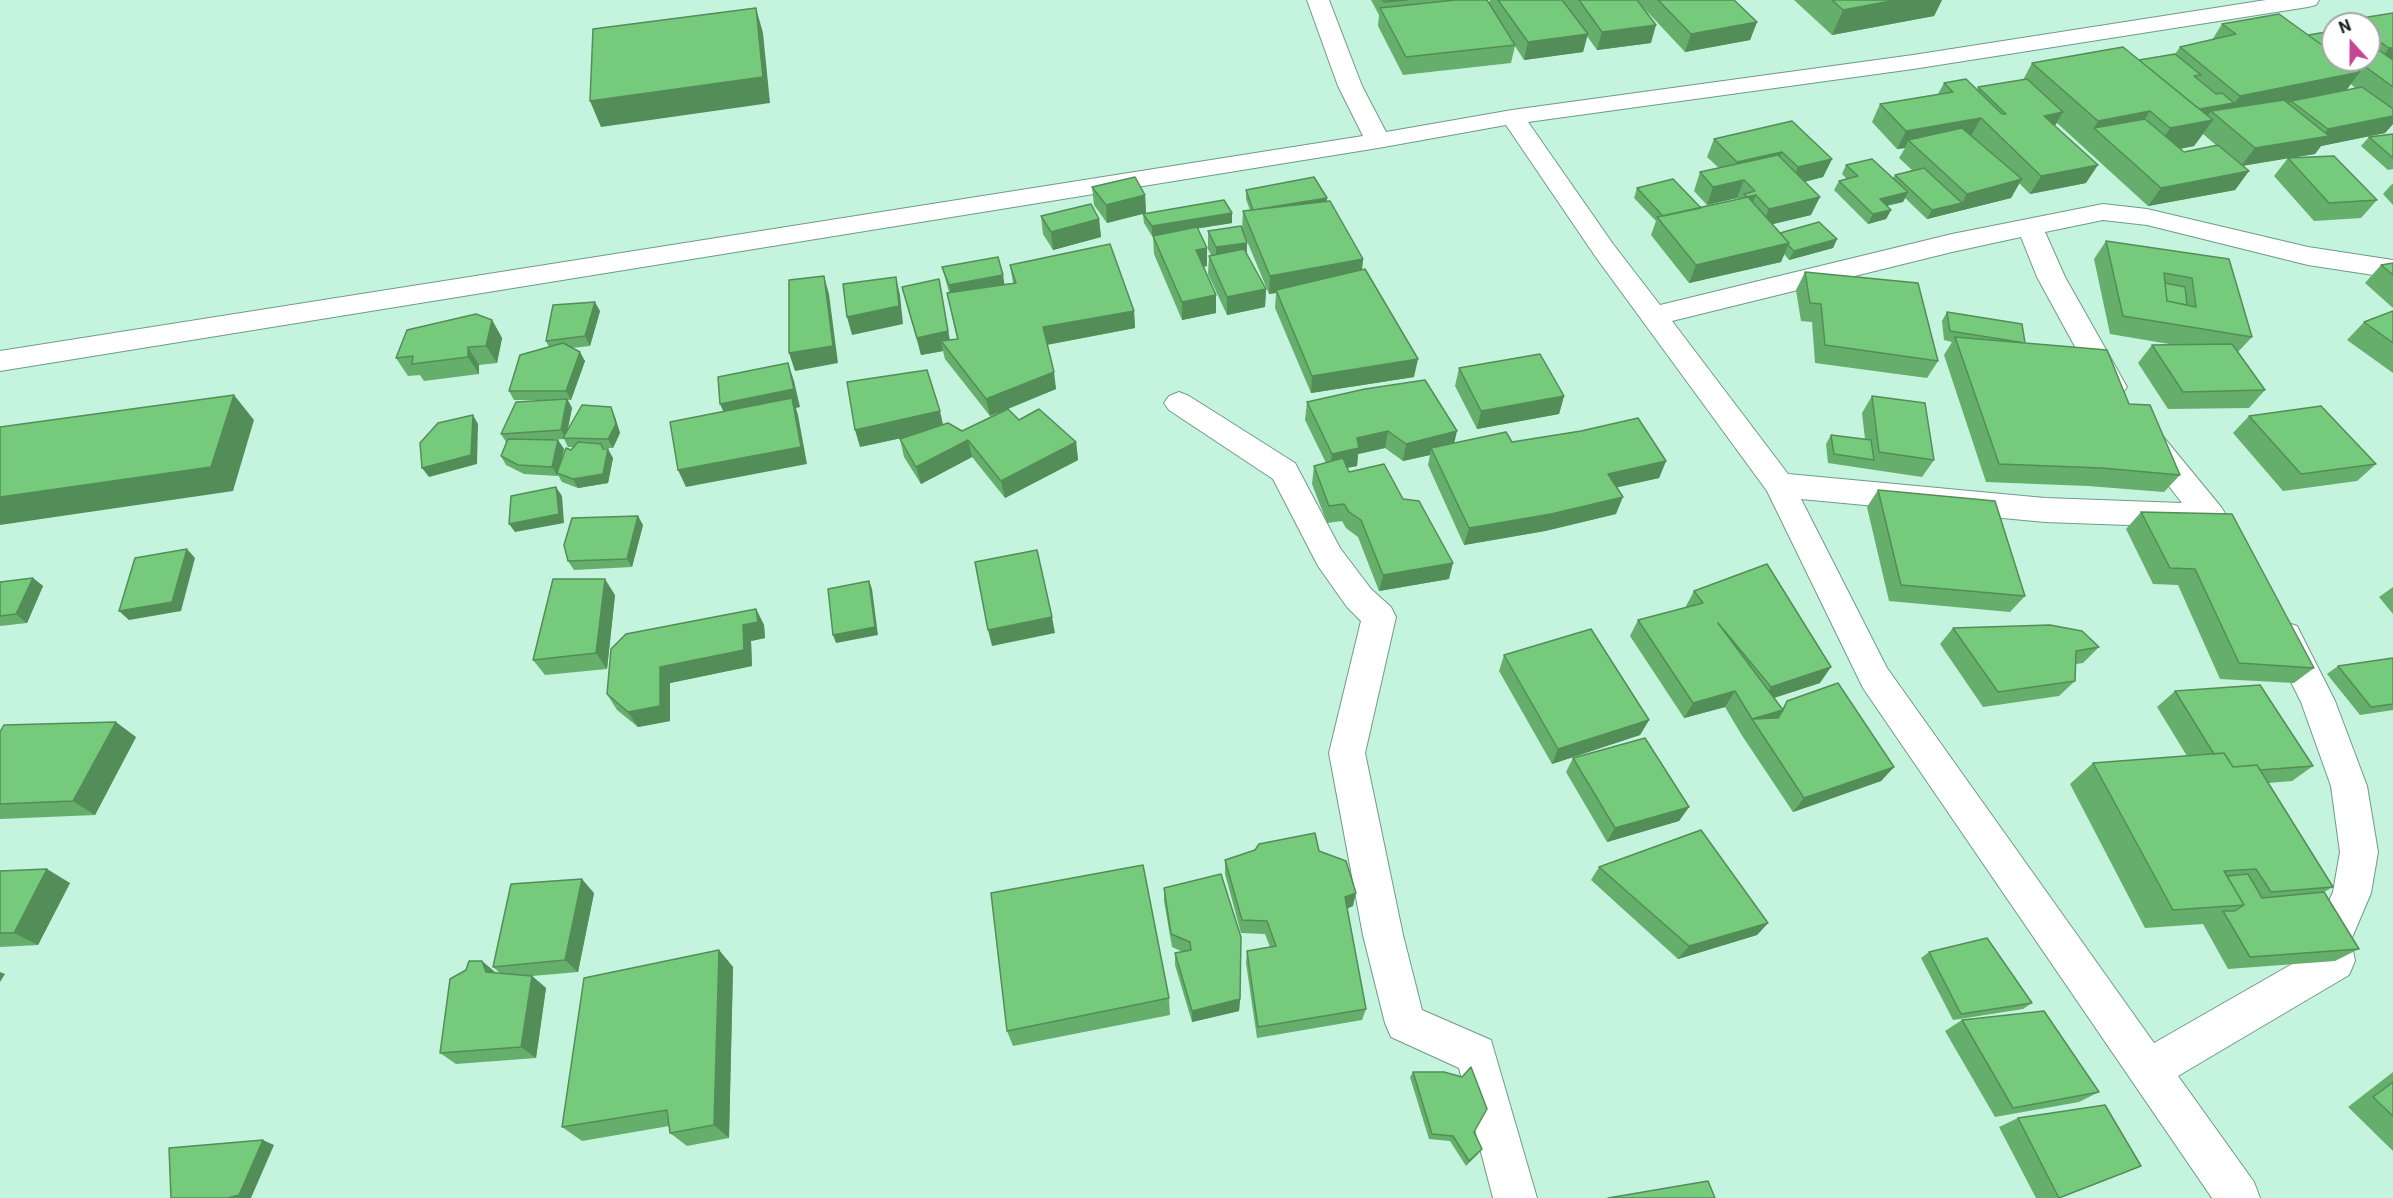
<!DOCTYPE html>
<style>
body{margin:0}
#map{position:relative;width:2393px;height:1198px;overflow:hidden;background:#c4f3de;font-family:Roboto,sans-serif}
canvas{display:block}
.north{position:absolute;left:2321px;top:12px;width:60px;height:60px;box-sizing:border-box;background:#fff;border:2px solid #a0a7a4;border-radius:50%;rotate:339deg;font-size:16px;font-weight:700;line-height:24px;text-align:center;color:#11231b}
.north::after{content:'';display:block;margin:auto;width:21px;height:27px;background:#c34594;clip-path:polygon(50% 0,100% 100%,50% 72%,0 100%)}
</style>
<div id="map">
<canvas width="2393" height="1198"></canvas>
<div class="north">N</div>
</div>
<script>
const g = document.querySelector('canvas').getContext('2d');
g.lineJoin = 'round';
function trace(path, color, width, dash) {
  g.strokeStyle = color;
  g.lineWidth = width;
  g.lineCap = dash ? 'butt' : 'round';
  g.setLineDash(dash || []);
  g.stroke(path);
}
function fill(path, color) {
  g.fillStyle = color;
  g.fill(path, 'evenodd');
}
const minor = new Path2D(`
 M1307 0H1329L1362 86 1386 132 1512 110 1913 55 2266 0H2319L2316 5 2308 7 1913 69 1528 122 1613 244 1660 305 1952 234 2103 204 2147 209 2308 247 2393 260V278L2308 265 2147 225 2103 220 2045 232 2065 277 2127 387 2122 394 2112 397 2102 394 2097 387 2037 277 2021 237 1952 252 1672 321 1788 474 2045 498 2182 503 2135 442 2139 434 2150 431 2161 434 2221 507 2249 551 2244 560C2216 569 2211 540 2196 521L2184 527 2045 522 1801 499 1887 668 2154 1043 2313 952 2311 940 2333 892 2340 852 2331 786 2301 702 2268 636 2273 626 2285 622 2297 626 2335 701 2367 786 2378 852 2371 893 2351 940 2355 961 2349 975 2178 1076 2254 1182 2260 1198H2212L1863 688 1767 491 1595 256 1506 125 1378 148 0 371V351L1363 136 1338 86Z
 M1179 392 1189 396 1295 463 1340 548 1371 589 1391 607 1396 617 1365 753 1403 935 1422 1010 1491 1040 1537 1198H1493L1459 1068 1391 1037 1385 1023 1363 935 1329 753 1361 621 1347 607 1318 566 1273 479 1169 410 1164 403 1169 396Z`);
trace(minor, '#6f9b87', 2);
fill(minor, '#fff');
fill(new Path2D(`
 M1371 0H1487L1489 3 1490 0H1734L1757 22 1750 40 1685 52 1641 5 1651 43 1597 50 1587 36 1583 52 1524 60 1515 46 1511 63 1403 75 1378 26 1379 15Z
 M1794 0H1942L1934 16 1832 35Z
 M2393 13V124L2385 133 2321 146 2315 154 2290 158 2377 200 2361 218 2314 221 2274 176 2288 158 2242 166 2249 171 2235 190 2148 206 2057 123 2055 126 2086 183 2030 194 2019 183 2011 198 1927 219 1905 198 1903 202 1887 206 1891 210 1886 219 1868 224 1834 190 1839 181 1847 179 1842 174 1846 165 1893 178 1895 175 1912 170 1899 158 1905 148 1897 149 1872 122 1880 104 1938 94 1944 83 1977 90 1978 87 2023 80 2032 63 2139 60 2175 54 2180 47 2212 40 2222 24 2333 60H2369V24H2346L2349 20ZM2351 84 2356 89 2346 91ZM2203 134 2217 146 2184 152 2180 149 2194 146Z
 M2393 134V169L2388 170 2361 146 2369 137Z
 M1714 139 1832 159 1823 177 1805 182 1811 215 1772 224 1780 233 1837 239 1833 248 1789 260 1784 254 1781 262 1689 283 1651 235 1656 221 1634 198 1637 188 1701 208 1738 200 1737 198 1707 205 1694 191 1700 172 1719 168 1707 157Z
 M2393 184V205L2383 194 2391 185Z
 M1092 187 1145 195 1146 213 1107 223 1094 205Z
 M1246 190 1327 198V201L1363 259 1362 270 1414 377 1311 393 1275 308 1276 293 1269 294 1245 236 1247 243V254L1266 289 1265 307 1227 315 1208 274 1209 256 1211 255 1208 249V231L1242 229 1243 211 1250 210 1246 199Z
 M1232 213V223L1198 228 1207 266 1203 267 1216 295V313L1182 320 1154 254 1153 236 1161 234 1152 236 1144 223 1143 214Z
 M1041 216 1099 219 1101 237 1053 250 1043 234Z
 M2106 241 2229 259 2252 337 2238 352 2265 390 2249 408 2168 409 2138 363 2152 345H2175L2110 334 2094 259Z
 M2393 263V308L2365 283 2381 265Z
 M1010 265 1134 311 1135 328 1047 345 1056 389 1008 409 1019 420 1076 442 1078 460 1005 498 972 457 921 484 904 457 900 439 909 436 860 447 943 425 962 431 1004 410 990 416 945 359 943 351 921 355 902 287 939 279 950 340 957 339 947 293 949 292 942 267 1005 284 1013 283Z
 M1805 272 1938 361 1927 378 1815 363 1812 322 1801 321 1796 290Z
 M600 311 590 346 571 348 585 361 571 400H568L572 408 567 431 611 407 615 417 620 433 613 448H603L613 458 608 483 578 488 562 482 558 475V476L524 474 506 465 501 456 506 442 501 434 545 400H514L509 391 549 347 546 341ZM564 439 568 447H573L561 461 564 449 558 440H550Z
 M2393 311V373L2347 340 2364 322Z
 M1947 312 2025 343 2129 404 2180 475 2164 492 2088 486 1986 482 1944 355 1952 342 1944 340 1942 321Z
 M492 320 502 338 497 363 479 365V374L424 381 420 375 408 376 396 358Z
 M1459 368 1564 396 1559 414 1477 429 1455 386Z
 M1872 396 1934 460 1922 477 1828 463 1826 444 1831 435 1865 439 1862 413Z
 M1307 402 1454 443 1512 442 1666 461 1659 478 1617 487 1616 514 1545 531 1464 545 1428 465 1430 455 1403 461 1385 448 1358 454 1357 466 1347 468 1349 472 1403 499 1449 579 1379 591 1358 537 1346 528 1342 521 1327 523 1312 484 1314 466 1326 463 1305 420Z
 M2249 416 2376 464 2357 481 2283 491 2233 433Z
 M1878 490 2025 596 2010 612 1889 601 1867 507Z
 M2141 512 2314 668 2294 683 2220 679 2178 585 2153 584 2126 529Z
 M643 525 632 567 574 570 568 561Z
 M33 578 43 586 27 623 0 626V582Z
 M2393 587V614L2379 597Z
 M1694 591 1820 683 1774 698 1782 709 1787 701 1894 767 1881 781 1793 812 1741 734 1725 707 1684 718 1630 636 1638 620 1685 608Z
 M615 595 607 669 545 675 533 660Z
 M756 609 764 625 765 638 751 641 752 666 670 683V721L638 727 617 710 607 694Z
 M1953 628 2099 647 2083 663 2076 664 2075 681 2059 696 1983 707 1940 644Z
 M1504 655 1649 720 1640 735 1552 764 1499 671Z
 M2393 658V710L2360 715 2327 674 2338 666Z
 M2175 691 2313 766 2292 781 2268 783 2333 887 2324 892 2359 949 2335 961 2228 969 2203 924 2145 928 2070 784 2093 763 2187 756 2157 707Z
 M0 732 136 737 95 815 0 819Z
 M1573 758 1689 807 1679 821 1607 842 1566 772Z
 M1319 851 1353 906 1347 909 1366 1009 1362 1020 1257 1038 1246 963 1247 951 1270 947 1265 934 1241 933 1225 874V860Z
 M1599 867 1768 923 1757 935 1678 959 1591 880Z
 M0 871 70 883 38 945 0 947Z
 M1164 888 1240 999 1239 1011 1192 1022 1175 965V953L1183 952 1172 947 1164 901Z
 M594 893 578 972 532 976 546 988 536 1058 456 1064 440 1053 482 961 496 973H500L493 967Z
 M719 950 733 967 729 1138 687 1146 670 1133 669 1126 582 1141 562 1127Z
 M1929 952 2032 1003 2023 1009 1953 1020 1921 958Z
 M1169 998 1170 1015 1013 1046 1007 1031Z
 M1962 1020 2099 1092 2079 1102 1995 1117 1945 1031Z
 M1413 1072 1462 1077 1479 1153 1466 1166 1450 1141 1429 1139 1410 1077Z
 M2393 1072V1151L2348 1107Z
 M2018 1118 2060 1198H2036L1999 1127Z`), '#65ae6b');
fill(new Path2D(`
 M1896 0H1942L1934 16 1832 35 1843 10Z
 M756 8 763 33 770 103 601 127 590 101Z
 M1757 22 1750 40 1685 52 1691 34Z
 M1656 25 1651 43 1597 50 1602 32Z
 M1588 34 1583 52 1524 60 1528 42Z
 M2389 48H2393V63L2382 57Z
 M2360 72 2340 98 2291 101 2285 108 2221 121 2222 120 2211 111 2203 122 2213 120 2194 146 2153 154 2170 128 2187 111 2234 103 2240 96Z
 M2150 111 2133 137 2094 128 2098 121Z
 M2063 112 2052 130 2044 116Z
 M2393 116V124L2385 133 2321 146 2315 154 2241 166 2255 148 2322 137 2328 129Z
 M1981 118 1971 136 1908 140 1905 148 1897 149 1906 131Z
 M1782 152 1775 170 1730 181 1737 162Z
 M1832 159 1823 177 1790 185 1798 167Z
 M2098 165 2086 183 2030 194 2041 176Z
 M2249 171 2235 190 2148 206 2161 188Z
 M2022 179 2011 198 1927 219 1932 210 1962 203 1967 194Z
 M1744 180 1737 198 1707 205 1713 187Z
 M1908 192 1903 202 1875 208 1880 199Z
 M1145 195 1146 213 1107 223 1106 205Z
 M1756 195 1748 213 1747 197Z
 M1820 197 1811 215 1761 227 1769 209Z
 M1327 198 1326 207 1254 210Z
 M1891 210 1886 219 1868 224 1873 214Z
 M1232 213V223L1152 236V226Z
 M1099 219 1101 237 1053 250 1051 232Z
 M1837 239 1833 248 1789 260 1794 251Z
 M1247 243 1246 261 1216 265V247Z
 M1789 243 1781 262 1689 283 1696 265Z
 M1207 248V266L1196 268V250Z
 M1363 259 1361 277 1276 290V293L1269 294 1270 276Z
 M1003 275 1006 293 952 303 949 285Z
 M824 276 829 294 838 363 795 371 789 353Z
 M896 277 900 295 903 324 852 335 847 317Z
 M939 279 951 349 941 341 943 351 921 355 917 338Z
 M1266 289 1265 307 1227 315V297Z
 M1216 295V313L1182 320V302Z
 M595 302 600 311 590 346 585 336Z
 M1134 311 1135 328 1045 345 1043 327Z
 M492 320 502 338 497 363 486 346Z
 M468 347 479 365V374L468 357Z
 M580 352 585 361 571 400 566 391Z
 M1418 359 1414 377 1311 393 1312 376Z
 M788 363 794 381 800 407 796 408 798 415 807 464 686 487 678 470 728 422 720 404Z
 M1054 372 1056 389 990 416 986 399Z
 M234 395 254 420 233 491 0 525V497Z
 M1564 396 1559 414 1477 429 1481 411Z
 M567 399 572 408 566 439 561 430Z
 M611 407 615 417 620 433 613 448 608 439Z
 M940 411 944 429 860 447 855 430Z
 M473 415 478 424 477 464 429 477 422 468Z
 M1388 431 1385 448 1358 454 1357 466 1330 471 1332 454 1357 438Z
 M1457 431 1453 449 1431 448 1430 455 1403 461 1406 444Z
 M558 440 564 449 558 473H557L558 476 552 467Z
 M968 440 972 457 921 484 916 467Z
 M1076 442 1078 460 1005 498 1001 481Z
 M608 449 613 458 608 483 578 488 573 479 607 456Z
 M1666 461 1659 478 1601 491 1608 474Z
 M556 487 562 496 564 523 515 532 509 524Z
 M1623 497 1616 514 1545 531 1464 545 1469 528Z
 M638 516 643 525 632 567 627 559Z
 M187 549 195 558 181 611 129 620 119 611Z
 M1453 563 1449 579 1379 591 1383 575Z
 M33 578 43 586 27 623 16 614Z
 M605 579 615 595 607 669 596 653Z
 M869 581 872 589 878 635 836 643 833 635Z
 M756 609 764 625 765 638 751 641 752 666 670 683V721L638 727 628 712 660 667 743 625Z
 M1052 617 1055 633 992 646 988 630Z
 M1831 667 1820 683 1761 702 1771 687Z
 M1735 691 1725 707 1684 718 1693 703Z
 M1783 710 1772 725 1752 719Z
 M1649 720 1640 735 1552 764 1558 749Z
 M116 722 136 737 95 815 73 801Z
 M1894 767 1881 781 1793 812 1804 798Z
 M1689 807 1679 821 1607 842 1615 828Z
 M47 869 70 883 38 945 14 933Z
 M582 879 594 893 578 972 565 960Z
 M1356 893 1353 906 1342 910 1345 897Z
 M1768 923 1757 935 1678 959 1689 946Z
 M719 950 733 967 729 1138 714 1125Z
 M482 961 496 973 486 972Z
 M0 972 5 974 0 982Z
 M532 976 546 988 536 1058 521 1047Z
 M1240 999 1239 1011 1192 1022V1011Z
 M263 1140 274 1145 251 1198H228Z`), '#538d57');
const building = new Path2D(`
 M1383 0H1407L1384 2Z
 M1455 0H1487L1515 45 1406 57 1380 8Z
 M1498 0H1562L1588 34 1528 42Z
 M1579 0H1637L1656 25 1602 32Z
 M1658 0H1734L1757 22 1691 34Z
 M1832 0H1896L1843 10Z
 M756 8 763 77 590 101 593 29Z
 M2393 13V48H2389L2369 34V24H2354L2349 20Z
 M2279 14 2333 53V60H2343L2360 72 2240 96 2180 47 2236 34 2222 24Z
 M2333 31V53L2308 35Z
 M2123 47 2213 120 2170 128 2150 111 2098 121 2032 63Z
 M2369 48 2374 51 2369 52Z
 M2380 51 2393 60V87L2356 60H2369V52Z
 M2175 54 2201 75 2194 76 2216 94 2222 93 2234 103 2199 109 2139 60Z
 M1966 79 2002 114H2006L1978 87 2027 79 2063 112 2044 116 2098 165 2041 176 1981 118 1906 131 1880 104 1953 92 1944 83Z
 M2362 87 2393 109V116L2328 129 2291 101Z
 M2284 100 2329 136 2255 148 2211 111Z
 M2145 119 2184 152 2218 145 2249 171 2161 188 2094 128Z
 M1792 121 1832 159 1798 167 1782 152 1737 162 1714 139Z
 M1962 128 2022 179 1967 194 1908 140Z
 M2393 134V158L2369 137Z
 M1778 155 1820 197 1769 209 1756 195 1747 197 1744 194 1755 191 1744 180 1713 187 1700 172Z
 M2334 156 2377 200 2329 203 2288 158Z
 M1872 159 1908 192 1880 199 1891 210 1873 214 1839 181 1858 176 1846 165Z
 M1924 168 1962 203 1932 210 1895 175Z
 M1135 177 1145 195 1106 205 1092 187Z
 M1314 177 1327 198 1253 210 1246 190Z
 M1673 179 1701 208 1663 216 1637 188Z
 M1748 197 1789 243 1696 265 1657 217Z
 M1224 200 1232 213 1152 226 1143 214Z
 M1330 201 1363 259 1270 276 1243 211Z
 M1091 204 1099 219 1051 232 1041 216Z
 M1819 222 1837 239 1794 251 1788 245 1789 243 1780 233Z
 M1241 226 1247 243 1216 247 1208 231Z
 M1197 227 1207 248 1196 250 1216 295 1182 302 1153 236Z
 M2106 241 2229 259 2252 337 2123 316ZM2164 273 2192 278 2196 307 2167 301Z
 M1110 244 1134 311 1043 327 1054 372 986 399 941 341 958 339 947 293 1016 283 1010 265Z
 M1244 249 1266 289 1227 297 1209 256Z
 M998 257 1003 275 949 285 942 267Z
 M2393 263V275L2381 265Z
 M1365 269 1418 359 1312 376 1276 290Z
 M1805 272 1918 283 1938 361 1825 345 1821 304 1810 303Z
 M824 276 833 346 789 353V280Z
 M896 277 899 306 847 317 843 284Z
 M939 279 948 331 917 338 902 287Z
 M2165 283 2185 287 2187 305 2167 301Z
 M595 302 585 336 546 341 553 305Z
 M2393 311V343L2364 322Z
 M1947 312 2022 324 2025 343 1950 331Z
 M476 314 492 320 486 346 468 347V357L412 364 413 356 396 358 407 330Z
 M1955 337 2107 350 2129 404 2150 405 2180 475 2102 468 1999 464Z
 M563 343 580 352 566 391H509L520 355Z
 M2232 344 2265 390 2183 392 2152 345Z
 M1540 354 1564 396 1481 411 1459 368Z
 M788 363 794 389 720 404 718 377Z
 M927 370 940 411 855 430 847 382Z
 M1425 380 1457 431 1406 444 1388 431 1357 438 1359 448 1332 454 1307 402 1365 389Z
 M234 395 211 467 0 497V427Z
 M1872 396 1925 403 1934 460 1879 452Z
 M792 398 801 447 678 470 670 422Z
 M567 399 561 430 501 434 516 402Z
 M582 405 611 407 616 424 608 439 563 438Z
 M2321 406 2376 464 2301 474 2249 416Z
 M1008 409 1019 420 1039 409 1076 442 1001 481 968 440 916 467 900 439 948 423 962 431Z
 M473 415 471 455 422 468 420 443 438 423Z
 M1638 418 1666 461 1608 474 1623 497 1551 514 1469 528 1431 448 1506 432 1512 442 1581 431Z
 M1831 435 1871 440 1874 460 1834 454Z
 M508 439 558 440 552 467 518 465 501 456Z
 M578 442 601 444 603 449H608L603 474 573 479 557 473 566 448 571 450Z
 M1343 458 1349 472 1384 464 1403 499 1419 501 1453 563 1383 575 1361 520 1349 512 1344 504 1329 506 1314 466Z
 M556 487 559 514 509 524 511 496Z
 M1878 490 1995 501 2025 596 1901 585Z
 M2141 512 2232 514 2314 668 2239 663 2195 569 2170 568Z
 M638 516 627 559 568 561 564 545 572 518Z
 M187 549 172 602 119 611 135 558Z
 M1037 550 1052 617 988 630 975 562Z
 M1767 564 1831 667 1771 687 1718 623 1783 710 1787 701 1838 683 1894 767 1804 798 1752 719 1735 691 1693 703 1638 620 1703 603 1694 591ZM1783 710 1778 718 1752 719Z
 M33 578 16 614 0 616V582Z
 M553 579H605L596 653 533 660Z
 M869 581 875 627 833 635 828 589Z
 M756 609 758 622 743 625 744 650 660 667V706L628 712 607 694 611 649 626 634Z
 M2050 625 2082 631 2099 647 2076 651 2075 681 1998 692 1953 628Z
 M1591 629 1649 720 1558 749 1504 655Z
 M2393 658V704L2371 707 2338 666Z
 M2260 685 2313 766 2260 770 2257 765 2233 767 2224 753 2214 754 2175 691Z
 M116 722 73 801 0 804V732L4 725Z
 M1645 738 1689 807 1615 828 1573 758Z
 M2224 753 2233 767 2257 765 2333 887 2271 892 2256 869 2224 871 2244 905 2173 910 2093 763Z
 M1701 830 1768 923 1689 946 1599 867Z
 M1315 833 1319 851 1346 861 1356 893 1345 897 1366 1009 1258 1027 1247 951 1276 946 1267 921 1242 920 1225 860 1255 850 1259 844Z
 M1143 865 1169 998 1007 1031 991 893Z
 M47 869 14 933H0V871Z
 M1221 874 1241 937 1240 999 1192 1011 1175 953 1191 950 1190 942 1171 934 1164 888Z
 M2248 874 2262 898 2324 892 2359 949 2250 957 2223 911H2235L2244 905 2227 876Z
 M582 879 565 960 493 967 511 884Z
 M1987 938 2032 1003 1961 1014 1929 952Z
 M719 950 714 1125 670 1133 667 1110 562 1127 584 978Z
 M469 961H482L486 972 532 976 521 1047 440 1053 450 979 466 970Z
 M2044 1011 2099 1092 2013 1108 1962 1020Z
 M1471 1067 1487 1109 1474 1132 1482 1149 1469 1161 1453 1136 1432 1134 1413 1072H1444L1462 1077Z
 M2393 1082V1116L2373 1097Z
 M2105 1105 2141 1166 2059 1198 2018 1118Z
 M263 1140 239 1195 228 1198H171L169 1148Z
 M1708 1181 1715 1198H1608Z`);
fill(building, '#76ca7c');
trace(building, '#538d57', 1.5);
</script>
